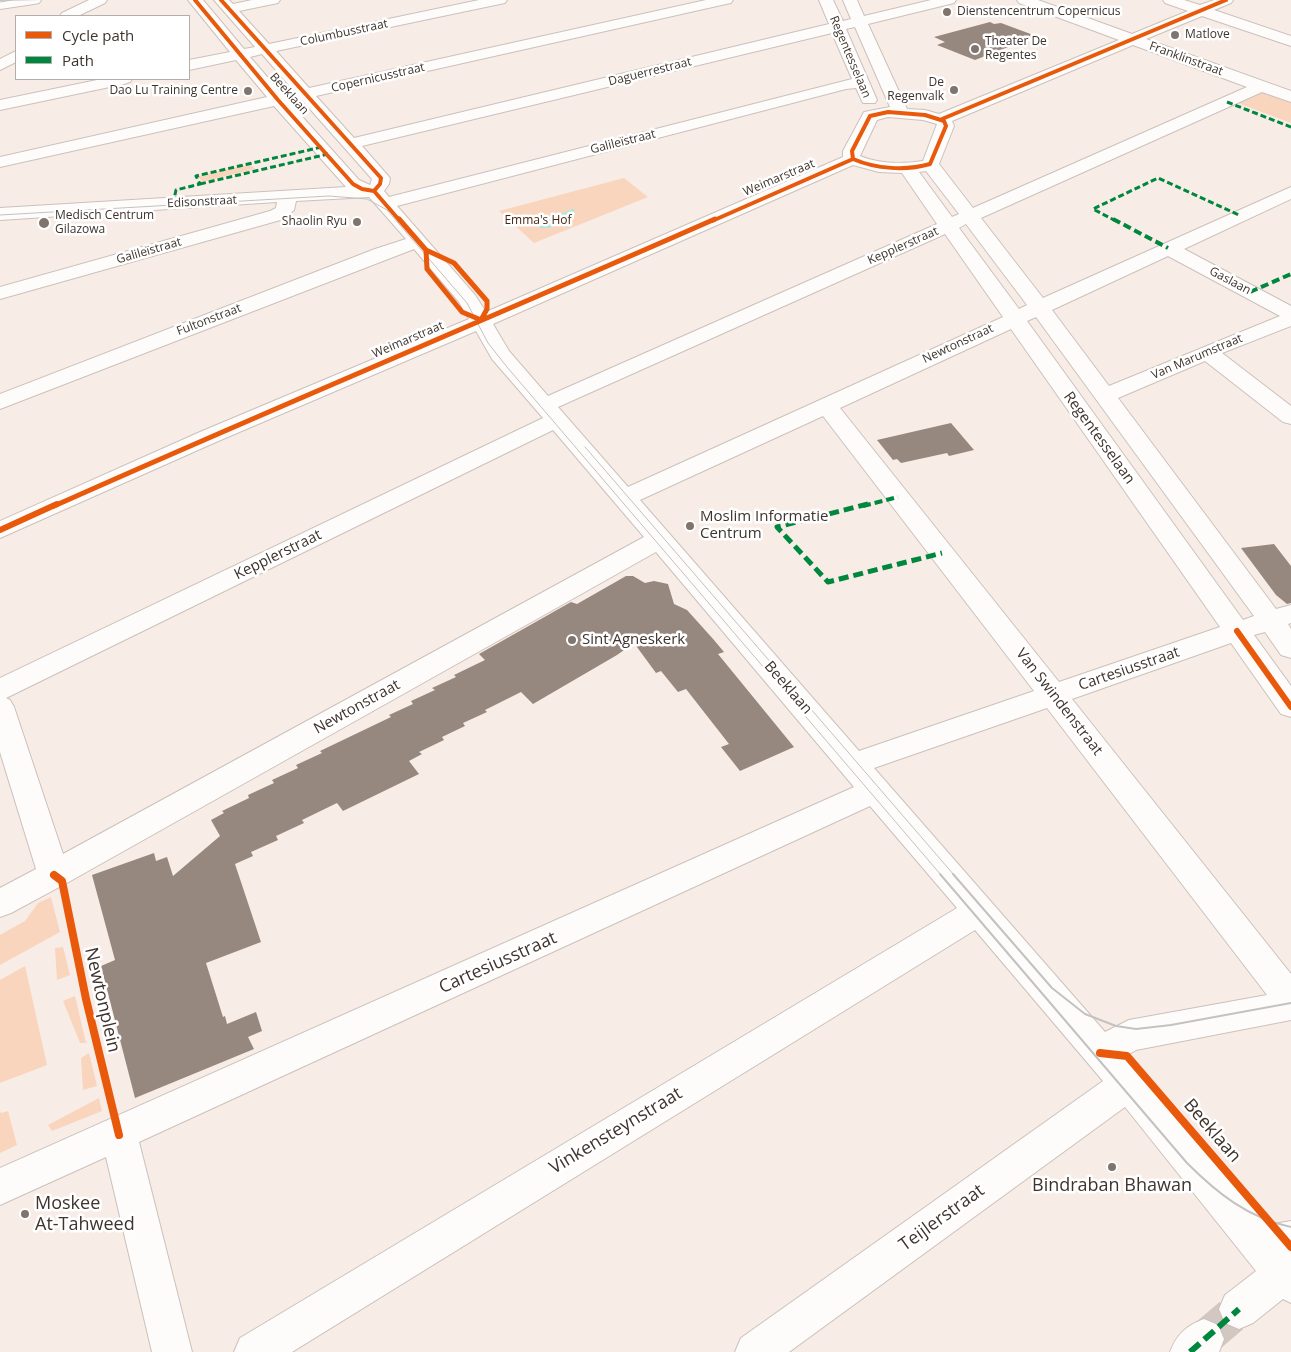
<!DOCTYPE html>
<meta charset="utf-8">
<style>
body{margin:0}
#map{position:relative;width:1291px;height:1352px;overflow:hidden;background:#f7ece6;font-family:"Open Sans",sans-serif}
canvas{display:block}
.legend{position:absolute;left:15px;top:15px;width:175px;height:65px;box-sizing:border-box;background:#fff;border:1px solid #b2aeab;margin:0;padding:6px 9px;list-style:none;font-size:15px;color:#3f342d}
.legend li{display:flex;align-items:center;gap:10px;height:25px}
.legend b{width:25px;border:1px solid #b2aeab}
</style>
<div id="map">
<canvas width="1291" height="1352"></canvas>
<ul class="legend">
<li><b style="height:6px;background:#e8590c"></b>Cycle path</li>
<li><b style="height:6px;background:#00873e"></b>Path</li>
</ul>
</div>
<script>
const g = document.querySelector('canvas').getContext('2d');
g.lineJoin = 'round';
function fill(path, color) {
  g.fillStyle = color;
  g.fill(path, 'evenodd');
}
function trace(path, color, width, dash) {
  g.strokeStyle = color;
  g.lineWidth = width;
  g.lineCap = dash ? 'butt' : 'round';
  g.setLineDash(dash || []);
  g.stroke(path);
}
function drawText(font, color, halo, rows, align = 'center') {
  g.font = font + ' "Open Sans",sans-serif';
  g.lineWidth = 5;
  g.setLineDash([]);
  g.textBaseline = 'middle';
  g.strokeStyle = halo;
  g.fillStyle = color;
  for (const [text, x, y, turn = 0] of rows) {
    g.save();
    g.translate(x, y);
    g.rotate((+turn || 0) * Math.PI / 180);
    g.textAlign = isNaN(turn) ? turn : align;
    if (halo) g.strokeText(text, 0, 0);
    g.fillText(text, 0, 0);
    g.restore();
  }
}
fill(new Path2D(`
 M1265 90 1291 100V123L1238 103Z
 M250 164 255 169 202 182 198 176Z
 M624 178 648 197 534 243 499 211Z
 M51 897 60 932 0 965V935L25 921 38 903Z
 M63 947 70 975 57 980 55 948Z
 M25 966 47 1065 0 1083V980Z
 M75 996 86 1043H80L63 1001Z
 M89 1053 97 1086 83 1090 81 1058Z
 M99 1098 102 1111 52 1131 48 1125Z
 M8 1111 17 1145 0 1153V1112L2 1113Z`), '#f9d5be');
fill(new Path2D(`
 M573 209 575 210C566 218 552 232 539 227L540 223Z`), '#a0eae0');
fill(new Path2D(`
 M990 22 994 24 1001 23 1036 36 975 60 937 45 945 42 934 37Z
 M951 423 974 450 949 456 947 453 901 463 897 459 893 460 877 440Z
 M1274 544 1291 566V603L1287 604 1276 595 1241 548Z
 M626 576H633L645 583 654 581 668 584 674 604 687 610 714 640 724 652 718 654 794 747 740 771 721 747 729 744 686 689 678 692 661 671 656 673 634 643 617 655 533 704 521 692 485 710 487 712 463 723 465 726 442 737 444 740 419 752 422 754 409 761 419 774 343 811 337 803 302 820 304 823 276 836 278 840 251 852 253 856 235 864 261 942 206 963 223 1017 225 1016 227 1024 256 1012 262 1031 248 1037 254 1049 135 1098 101 966 115 960 92 875 154 853 156 861 167 857 173 876 220 836 211 820 224 813 222 811 249 798 248 795 274 783 272 780 298 768 296 765 322 753 320 751 391 717 389 715 413 704 411 701 435 690 432 688 456 677 454 675 485 660 479 654 571 602 577 604Z`), '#96887e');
trace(new Path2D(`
 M1204 1339 1239 1309`), '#d2c7c1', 36, [36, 18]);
const minor = new Path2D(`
 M41 0 39 3 34 4 0 9V1Z
 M89 0H107L105 3 78 16H60L62 13Z
 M188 0H203L244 49 255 47 214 0H229L233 4 252 0H280L278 3 239 11 269 44 479 0H507L505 3 500 4 276 51 309 88 706 0H733L731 3 726 4 316 96 354 138 829 24 819 0H833L843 21 851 19 843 0H857L864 16 931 0H956L954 3 868 24 907 109 925 110 939 114 1119 40 1019 3 1017 0H1038L1132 34 1188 11 1165 3 1163 0H1184L1200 5 1214 0H1233L1231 3 1214 10 1291 36V46L1202 16 1146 39 1291 91V102L1262 92 981 218 1043 298 1291 187V199L1184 249 1291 306V326L1222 353 1291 406V424L1283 422 1205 361 1118 398 1276 609 1291 605V623L1288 624 1291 629V658L1281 655 1265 632 1254 635 1291 686V717L1281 714 1231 643 1072 699 1291 974V1020L1136 1050 1126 1056 1268 1225 1291 1221V1303L1283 1299 1253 1323 1239 1329 1225 1323 1219 1309 1225 1295 1256 1271 1125 1107 789 1352H735L741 1338 1103 1081 975 930 292 1352H234L240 1338 957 908 870 806 139 1142 192 1352H152L106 1157 0 1205V1168L854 787 656 552 65 884 11 913 0 917V888L36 869 0 752V678L543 418 492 359 476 331 216 442 0 538V521L200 432 469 319 459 302 414 249 0 409V394L375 249 406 239 369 197 296 201 294 210 284 219 0 299V287L270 211 276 208 277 202 0 220V208L346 187 274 106 0 167V157L267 97 236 60 189 70V60L230 52ZM855 27 890 107 864 112 843 151V157L486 312 475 295 397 206 846 89 856 88 863 103H875L877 100 846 29ZM832 33 852 79 389 197 384 191 389 184 390 178 362 146ZM1133 45 1247 87 973 208 939 164 954 126 952 121ZM262 54 294 91 282 94 250 57ZM302 100 372 179 370 185 359 180 289 102ZM888 117 923 120 937 124 923 161C903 164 879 164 860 156L877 120ZM853 165 879 172 902 173 937 224 548 396 509 351 493 324ZM926 171 959 214 952 217 919 172ZM966 224 1027 305 1019 309 959 228ZM945 234 1003 317 628 487 558 407ZM1168 256 1280 316 1109 386 1052 310ZM1036 317 1254 616 1243 620 1027 321ZM1011 329 1220 627 1059 682 840 408ZM823 416 1034 691 859 751 640 500ZM553 430 644 537 63 854 14 707 10 700 6 698ZM1047 708 1267 995 1129 1020 1105 1032 874 768Z
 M16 51V62L0 70V59Z
 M102 79H132L130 82 124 84 0 110V100Z
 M1204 1319 1218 1325 1224 1339 1219 1352H1170C1177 1334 1186 1326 1204 1319Z`);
trace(minor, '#cbc1bb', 2);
fill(minor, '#fefcfb');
trace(new Path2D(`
 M0 2 12 0
 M0 215 329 196 367 199 387 210 467 303 488 343 507 367 941 875
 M585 447 954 875`), '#c4c2c0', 1);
trace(new Path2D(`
 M940 874 1187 1163C1217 1193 1248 1218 1291 1227
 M953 874 1052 988 1085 1014 1116 1026 1136 1029 1171 1025 1291 1003`), '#c4c2c0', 2);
trace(new Path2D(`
 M1227 102 1291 127
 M200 184 328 154
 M173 204 176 190 200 184 196 176 322 147
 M1116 221 1093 209 1158 178 1239 215`), '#00873e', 3, [6, 3]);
trace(new Path2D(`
 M1113 219 1168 248
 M1250 292 1291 274
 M863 506 898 497`), '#00873e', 4, [8, 4]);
trace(new Path2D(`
 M868 504 777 527 828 582 942 553`), '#00873e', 5, [10, 5]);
trace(new Path2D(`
 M1190 1352 1239 1309`), '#00873e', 6, [13, 6]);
trace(new Path2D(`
 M195 0 278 100 353 184 362 189 374 191 400 221
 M221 0 381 178 380 184 374 191
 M888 112 925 115 944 121 946 126 930 164C906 171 876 169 853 159L852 151 870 116Z
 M942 119 1226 0
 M712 221 853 159`), '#e8590c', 4);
trace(new Path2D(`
 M399 219 426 250 454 263 487 301V309L481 320
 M426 250 427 269 462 312 481 320
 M54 506C273 408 495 316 715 219`), '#e8590c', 5);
trace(new Path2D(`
 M0 530 57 504
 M1237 631 1291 707`), '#e8590c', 6);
trace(new Path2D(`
 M54 875 62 881 86 999 119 1135
 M1100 1053 1127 1056 1291 1247`), '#e8590c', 8);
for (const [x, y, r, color] of [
 [947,12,5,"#7f746e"],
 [1175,35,5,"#7f746e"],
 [975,49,5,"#7f746e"],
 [954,90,5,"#7f746e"],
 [248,91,5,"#7f746e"],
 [357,222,5,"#7f746e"],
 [44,223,6,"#7f746e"],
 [690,526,5,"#7f746e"],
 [572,640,5,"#7f746e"],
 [1112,1167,5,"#7f746e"],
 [25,1214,5,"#7f746e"]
]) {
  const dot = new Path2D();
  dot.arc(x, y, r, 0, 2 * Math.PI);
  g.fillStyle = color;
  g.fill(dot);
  trace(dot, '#fff', 2);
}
drawText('12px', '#3f342d', '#fff', [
 ["Dienstencentrum Copernicus",957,12],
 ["Matlove",1185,35],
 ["Theater De",985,42],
 ["Regentes",985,56],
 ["De",944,83,"right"],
 ["Regenvalk",944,97,"right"],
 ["Dao Lu Training Centre",238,91,"right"],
 ["Medisch Centrum",55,216],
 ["Gilazowa",55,230],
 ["Shaolin Ryu",347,222,"right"]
], 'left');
drawText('12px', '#3f342d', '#fff', [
 ["Columbusstraat",344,33,-12],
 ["Regentesselaan",850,57,67],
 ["Franklinstraat",1186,59,20],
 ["Daguerrestraat",650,72,-14],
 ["Copernicusstraat",378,78,-13],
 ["Beeklaan",289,94,48],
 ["Galileïstraat",623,142,-14],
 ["Weimarstraat",779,178,-23],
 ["Edisonstraat",202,202,-3],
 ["Kepplerstraat",903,246,-24],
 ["Galileïstraat",149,251,-16],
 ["Gaslaan",1230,281,28],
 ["Fultonstraat",209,320,-21],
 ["Weimarstraat",408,340,-23],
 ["Newtonstraat",958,344,-25],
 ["Van Marumstraat",1197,357,-23]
]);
drawText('12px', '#442713', '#fff', [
 ["Emma's Hof",538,221]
]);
drawText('15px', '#3f342d', '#fff', [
 ["Regentesselaan",1099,438,54],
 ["Kepplerstraat",278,555,-26],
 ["Cartesiusstraat",1129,669,-19],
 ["Beeklaan",788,688,49],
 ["Van Swindenstraat",1059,702,52],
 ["Newtonstraat",357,707,-29]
]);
drawText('15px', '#3f342d', '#fff', [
 ["Moslim Informatie",700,517],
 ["Centrum",700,534],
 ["Sint Agneskerk",582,640]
], 'left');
drawText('18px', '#3f342d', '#fff', [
 ["Cartesiusstraat",498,963,-24],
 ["Newtonplein",102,1000,77],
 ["Vinkensteynstraat",616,1131,-31],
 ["Beeklaan",1212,1131,49],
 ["Teijlerstraat",942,1218,-36]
]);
drawText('18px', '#3f342d', '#fff', [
 ["Bindraban Bhawan",1112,1186],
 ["Moskee",35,1204,"left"],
 ["At-Tahweed",35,1225,"left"]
]);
</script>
